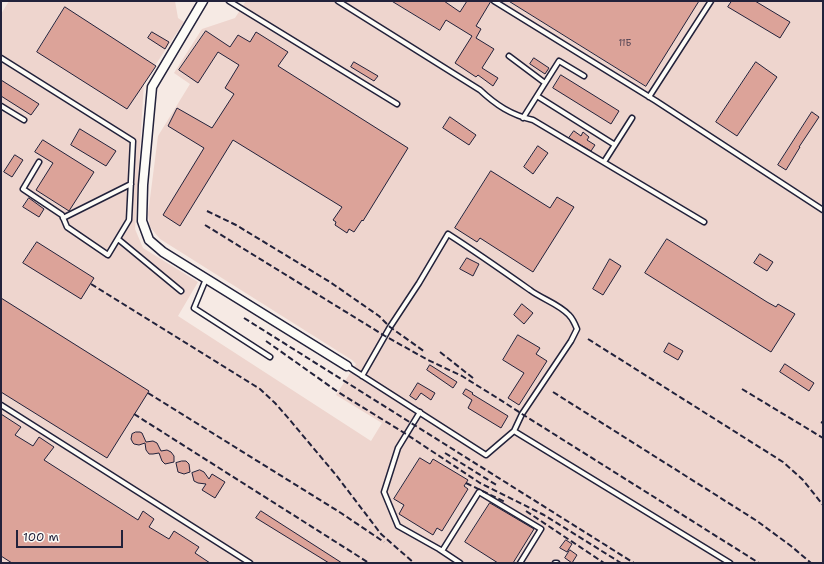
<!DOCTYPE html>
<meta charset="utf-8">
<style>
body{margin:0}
#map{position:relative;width:824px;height:564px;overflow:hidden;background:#f6eae4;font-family:"Shantell Sans",sans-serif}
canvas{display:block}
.frame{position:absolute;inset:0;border:2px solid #22223b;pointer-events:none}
.scale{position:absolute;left:16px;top:530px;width:107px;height:18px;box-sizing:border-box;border:2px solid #22223b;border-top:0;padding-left:5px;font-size:12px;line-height:14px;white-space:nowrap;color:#22223b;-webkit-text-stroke:3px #fdfcf7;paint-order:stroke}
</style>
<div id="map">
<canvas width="824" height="564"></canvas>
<div class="frame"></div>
<div class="scale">100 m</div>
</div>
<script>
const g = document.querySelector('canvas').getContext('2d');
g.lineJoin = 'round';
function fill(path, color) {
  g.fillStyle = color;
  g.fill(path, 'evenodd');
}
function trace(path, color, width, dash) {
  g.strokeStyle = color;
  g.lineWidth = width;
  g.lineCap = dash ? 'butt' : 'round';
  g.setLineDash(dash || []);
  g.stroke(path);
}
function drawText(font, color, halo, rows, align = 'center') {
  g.font = font + ' "Shantell Sans",sans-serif';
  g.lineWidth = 3.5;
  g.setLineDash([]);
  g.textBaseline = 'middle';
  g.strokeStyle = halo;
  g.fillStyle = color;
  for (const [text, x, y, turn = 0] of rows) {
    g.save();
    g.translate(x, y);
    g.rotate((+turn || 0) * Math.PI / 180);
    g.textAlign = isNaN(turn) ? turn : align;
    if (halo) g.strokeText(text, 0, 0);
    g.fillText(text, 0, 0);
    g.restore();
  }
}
fill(new Path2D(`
 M9 1H175L178 18 184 22 144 82 135 229 143 248 198 282 178 316 371 441 382 423 336 395 356 364 352 360 160 239 150 227 148 214 158 136 190 84 174 73 202 29 235 18 246 1H823V563H1V14Z`), '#eed5ce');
const building = new Path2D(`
 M392 1H444L460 12 467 1H491L476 26 481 29 476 38 494 49 482 68 498 78 493 86 478 75 476 77 455 63 472 36 446 20 440 30Z
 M509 1H699L646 86Z
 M732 1H755L790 22 780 38 728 7Z
 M65 7 156 66 127 109 37 52Z
 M206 31 230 47 238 35 250 42 256 32 288 52 278 66 408 148 363 221 362 220 354 232 349 229 347 233 335 225 336 222 333 220 342 207 233 140 180 226 163 215 204 148 168 126 177 108 212 128 234 94 225 88 239 65 218 52 198 83 179 70Z
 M152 32 169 42 165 49 148 38Z
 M534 58 549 68 545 74 530 64Z
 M354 62 378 76 374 81 351 67Z
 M756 62 777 77 737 136 716 122Z
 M561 75 619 111 611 124 553 88Z
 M1 80 39 104 31 115 1 96Z
 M812 112 819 117 799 147H800L786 170 778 165Z
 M450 117 476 135 469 145 443 128Z
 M80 129 116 151 106 166 71 145Z
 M574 131 581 136 583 132 589 137 587 140 595 145 591 151 569 138Z
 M43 140 94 172 69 211 36 190 53 163 35 152Z
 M538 146 548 153 533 174 524 167Z
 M15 155 23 160 12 177 4 172Z
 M491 171 550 208 557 197 574 207 533 272 480 238 477 242 455 228Z
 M29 198 44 209 39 217 23 207Z
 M667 239 767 302 776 307 778 304 795 314 771 352 645 273Z
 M37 242 94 278 81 299 23 263Z
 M760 254 773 262 767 271 754 263Z
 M467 258 479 264 473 276 460 269Z
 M610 259 621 266 603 295 593 289Z
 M1 298 149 391 107 458 1 392Z
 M522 304 533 313 524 324 514 315Z
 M518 335 540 348 536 354 547 361 519 405 508 398 524 373 503 360Z
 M669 343 683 351 678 360 664 352Z
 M785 364 814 383 809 391 780 372Z
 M430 365 457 382 453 388 427 370Z
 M418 383 435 393 431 400 421 393 416 400 410 396Z
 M466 389 473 393 472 394 508 416 501 428 468 408 472 400 463 394Z
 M1 414 21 427 15 435 33 446 39 437 54 447 44 460 138 520 143 511 154 519 149 527 169 539 174 531 199 547 195 553 210 563H12L1 556Z
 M136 432H140L142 433 146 442 153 441 157 443 161 451 167 450 171 452 174 456V462L165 464 162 461 159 453 153 454H149L146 450 145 443 139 445 134 444 133 443 131 439 132 434Z
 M420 458 430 464 433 459 468 480 464 486 468 489 442 531 437 528 433 535 399 514 404 505 394 499Z
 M182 461H186L189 464 190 472 184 474 178 472 176 463Z
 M200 470 204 472 209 479 212 474 225 482 215 498 202 490 206 484 198 483 194 481 192 473Z
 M490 503 534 529 513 563H498L465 542Z
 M261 511 342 563H329L256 518Z
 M566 540 572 544 567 552 560 548Z
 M570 550 577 555 572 563 565 558Z`);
fill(building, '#dca399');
trace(building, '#22223b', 1);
const service = new Path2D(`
 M229 1 397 104
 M338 1 480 90C496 105 511 115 533 120L704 222
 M494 1 656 101 823 210
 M509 56 545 83
 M1 58 133 141 129 220 108 255 67 227 62 215 23 189 39 162
 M537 96 615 145
 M649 97 711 1
 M1 106 24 120
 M523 118 559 61 584 76
 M604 162 632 118
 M63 218 131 184
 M118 239 181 291
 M206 279 194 308 270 357
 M347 366 486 455 514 431 522 414 571 341 577 329C575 324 573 319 569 315 559 304 542 299 530 290 503 271 476 252 448 234L419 283 390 327 362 376
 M1 405 250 563
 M420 412 398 448 384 492 398 526 439 549 460 563
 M514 431 730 563
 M442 551 479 492 541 529 520 563
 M555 563H557`);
const minor = new Path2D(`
 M203 1 152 87 143 185 142 221 149 240 163 252 347 366`);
trace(service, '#22223b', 7);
trace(minor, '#22223b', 11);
trace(service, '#fdfcf7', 4);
trace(minor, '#fdfcf7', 8);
trace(new Path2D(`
 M207 211 236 225 330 282 379 316 390 327 425 352
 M205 225 385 336 428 360 462 376 499 399 522 414 759 563
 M91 284 260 389 275 403 289 419 336 475 381 534 414 563
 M244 318 634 563
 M588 339 783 462 803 480 823 505
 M266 341 338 392 406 434 480 483 544 515 621 563
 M440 352 473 378
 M742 389 823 438
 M553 392 757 521 791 546 811 563
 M148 393 341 513 384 542
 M134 414 369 563
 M821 422 823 423
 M445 453 498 486
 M466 483 505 502
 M526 511 604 563`), '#22223b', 2, [6, 3]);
drawText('9px', '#504252', null, [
 ["11Б",625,44]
]);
</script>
